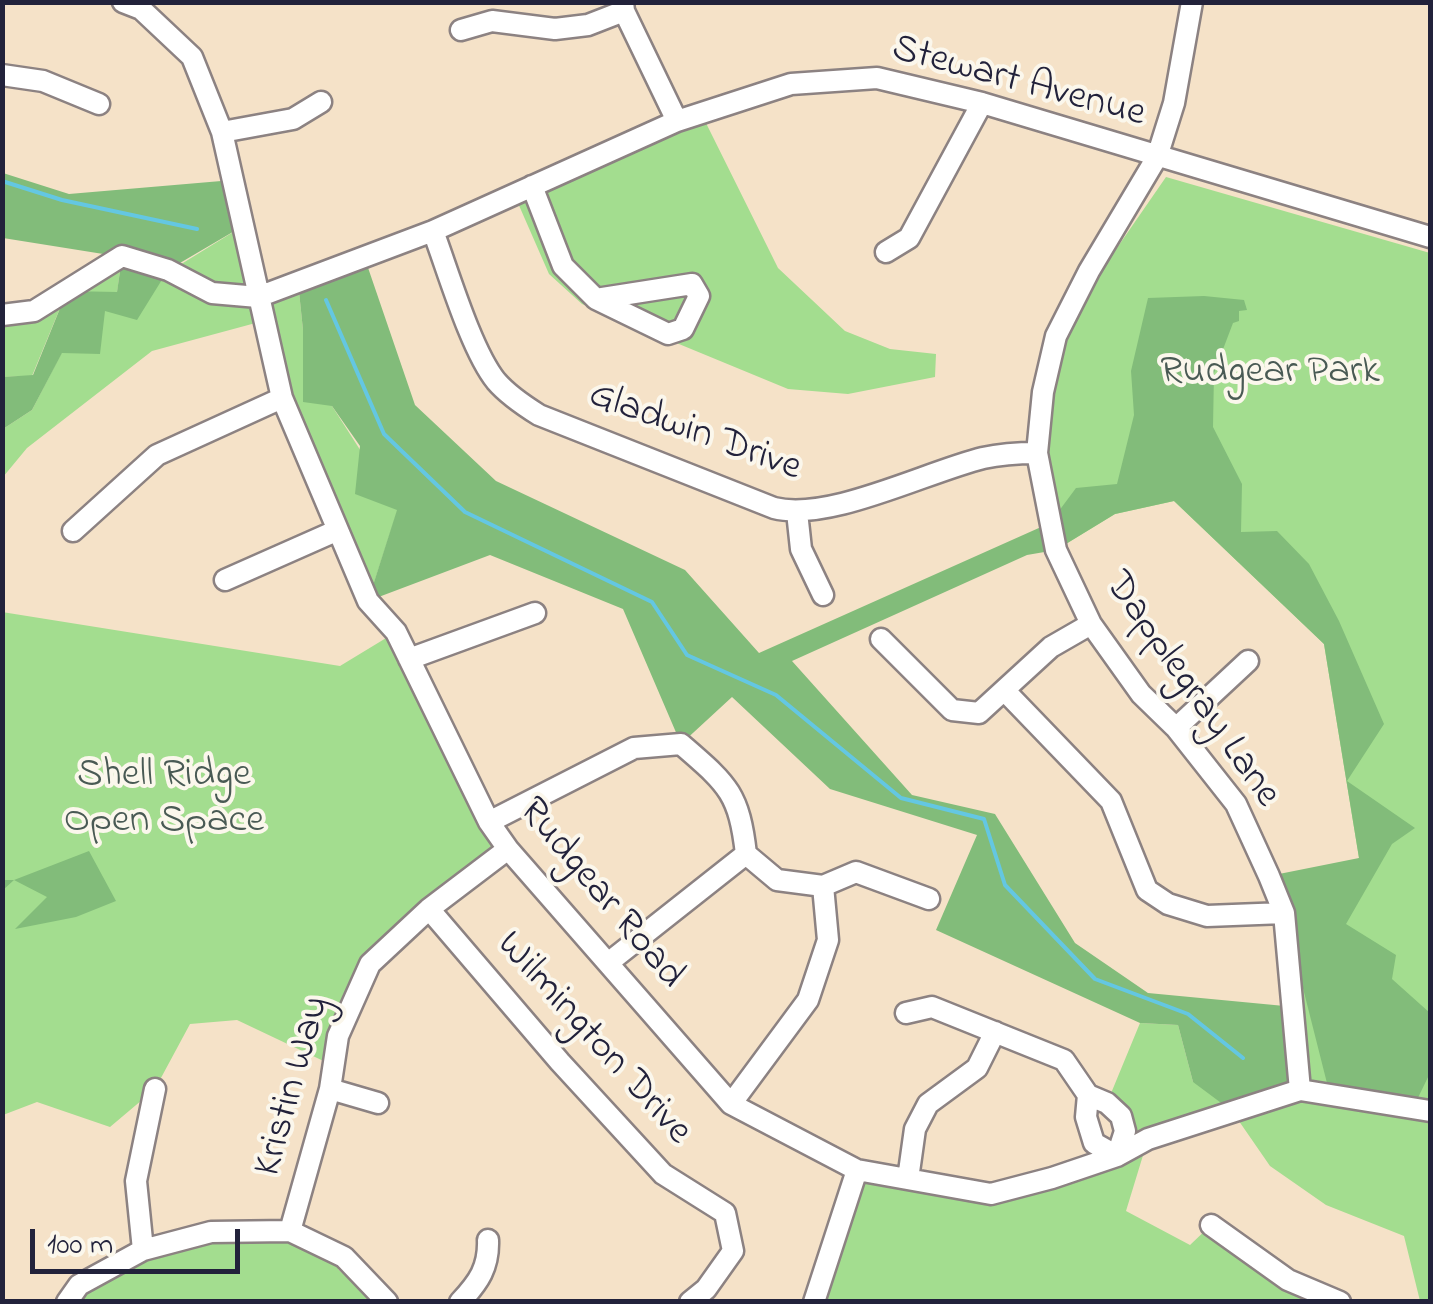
<!DOCTYPE html>
<style>
body{margin:0}
#map{position:relative;width:1433px;height:1304px;overflow:hidden;background:#f5e2c8;font-family:"Indie Flower",sans-serif}
canvas{display:block}
.frame{position:absolute;inset:0;border:5px solid #22223b;pointer-events:none}
.scale{position:absolute;left:30px;top:1229px;width:210px;height:45px;box-sizing:border-box;border:5px solid #22223b;border-top:0;padding-left:12px;font-size:30px;line-height:35px;white-space:nowrap;color:#22223b;-webkit-text-stroke:8px #fbf7ec;paint-order:stroke}
</style>
<div id="map">
<canvas width="1433" height="1304"></canvas>
<div class="frame"></div>
<div class="scale">100 m</div>
</div>
<script>
const g = document.querySelector('canvas').getContext('2d');
g.lineJoin = 'round';
function fill(path, color) {
  g.fillStyle = color;
  g.fill(path, 'evenodd');
}
function trace(path, color, width, dash) {
  g.strokeStyle = color;
  g.lineWidth = width;
  g.lineCap = dash ? 'butt' : 'round';
  g.setLineDash(dash || []);
  g.stroke(path);
}
function drawText(font, color, halo, rows, align = 'center') {
  g.font = font + ' "Indie Flower",sans-serif';
  g.lineWidth = 8;
  g.setLineDash([]);
  g.textBaseline = 'middle';
  g.strokeStyle = halo;
  g.fillStyle = color;
  for (const [text, x, y, turn = 0] of rows) {
    g.save();
    g.translate(x, y);
    g.rotate((+turn || 0) * Math.PI / 180);
    g.textAlign = isNaN(turn) ? turn : align;
    if (halo) g.strokeText(text, 0, 0);
    g.fillText(text, 0, 0);
    g.restore();
  }
}
fill(new Path2D(`
 M701 113 778 268 845 331 890 349 936 354 935 377 848 394 788 389 582 304 549 274 514 194Z
 M1166 177 1430 253V1301H1420L1404 1236 1326 1205 1270 1166 1232 1111 1148 1139 1126 1211 1190 1245 1211 1225 1322 1301 814 1302 857 1170 991 1194 1117 1156 1125 1131 1107 1103 1140 1023 1178 1025 1193 1082 1300 1089 1284 913 1359 858 1324 644 1174 501 1115 514 1056 550 1037 453 1056 336Z
 M243 226 258 296 298 282 303 330 332 406 398 509 368 601 263 321 152 351 27 448 3 477V429L32 410 62 352 105 311Z
 M122 256 117 293 67 291 32 376 3 377V315L35 311Z
 M2 612 340 666 396 632 508 849 370 964 334 1066 237 1020 190 1024 155 1089 110 1127 37 1102 3 1115Z
 M290 1231 344 1257 338 1269 373 1302H67L143 1250Z`), '#a3dd8f');
fill(new Path2D(`
 M3 173 69 194 233 180 243 226 168 270 137 320 105 311 100 354 62 353 32 410 3 429V377L33 375 67 291 117 292 122 257 3 238Z
 M364 256 415 405 496 481 685 570 759 653 1050 523 1076 488 1117 484 1134 415 1131 371 1148 298 1204 296 1244 300 1247 310 1239 311V321L1233 323 1214 373 1213 427 1242 484 1241 532 1277 531 1309 564 1339 621 1384 724 1347 781 1415 828 1392 844 1346 924 1396 955 1392 979 1430 1013V1073L1413 1108 1330 1095 1284 913 1269 876 1359 858 1324 644 1174 501 1115 514 1056 550 1027 555 792 661 912 795 995 814 1075 943 1148 993 1295 1007 1300 1090 1232 1111 1193 1082 1178 1025 1140 1023 936 930 977 835 830 789 732 697 681 744 623 609 490 555 368 601 397 510 355 494 360 446 332 406 303 402V330L298 282Z
 M89 851 116 901 76 917 15 929 47 897 14 880 3 890V880H14Z`), '#82bc7a');
trace(new Path2D(`
 M2 181 62 200 197 229
 M326 300 384 434 465 512 652 602 687 655 776 695 901 798 984 819 1005 885 1095 979 1188 1014 1243 1058`), '#64c7e2', 4);
const minor = new Path2D(`
 M123 2 141 9 192 57 222 132 282 398 368 601 396 632 489 822 508 849 731 1104 857 1170 991 1194 1052 1178 1117 1156 1148 1139 1300 1090 1430 1111
 M623 2 624 11 677 121
 M1192 2 1174 103 1157 157 1089 271 1056 336 1043 392 1037 453 1056 550 1091 624 1141 694 1176 728 1236 804 1269 876 1284 913 1300 1090
 M461 30 492 21 555 29 588 25 624 11
 M2 75 43 81 99 104
 M222 132 293 119 321 102
 M532 186 563 266 596 299 668 334 683 329 699 296 692 284 596 299
 M433 231C448 271 471 350 496 381 508 395 523 405 539 415L774 508C829 522 926 472 983 458 1001 454 1019 453 1037 453
 M886 252 909 238 982 103
 M2 315 34 311 122 256 168 270 212 293 258 297 433 231 677 121 791 84 877 78 982 103 1430 237
 M797 512 801 549 823 595
 M73 531 157 455 282 398
 M225 580 338 530
 M881 639 952 710 979 713 1051 647 1091 624
 M409 659 535 613
 M1005 691 1111 801 1147 890 1168 904 1207 916 1284 913
 M1176 728 1248 661
 M489 822 634 748 681 744C727 784 739 792 746 854L777 880 823 886 856 872 929 899
 M429 909 560 1062 663 1174 725 1213 733 1251 706 1289 690 1302
 M608 963 746 854
 M906 1013 932 1007 1064 1060 1088 1095 1107 1103 1121 1116 1125 1131 1117 1156 1094 1143 1086 1117 1088 1095
 M330 1089 378 1103
 M731 1104 808 1000 828 940 823 886
 M908 1179 915 1129 928 1104 977 1068 995 1032
 M1211 1225 1288 1280 1340 1302
 M290 1231 330 1089 338 1036 370 964 429 909 508 849
 M143 1250 136 1181 155 1089
 M67 1302 79 1285 143 1250 211 1232 290 1231 344 1257 387 1302
 M460 1302C479 1282 489 1267 488 1240
 M814 1302 857 1170`);
trace(minor, '#8c8282', 25);
trace(minor, '#fff', 20);
drawText('40px', '#22223b', '#fbf7ec', [
 ["Stewart Avenue",1018,84,15],
 ["Gladwin Drive",694,434,20],
 ["Dapplegray Lane",1190,691,55],
 ["Rudgear Road",599,895,50],
 ["Wilmington Drive",592,1040,48],
 ["Kristin Way",295,1087,-74]
]);
drawText('40px', '#495a54', '#fbf7ec', [
 ["Rudgear Park",1270,374],
 ["Shell Ridge",164,777],
 ["Open Space",164,823]
]);
</script>
